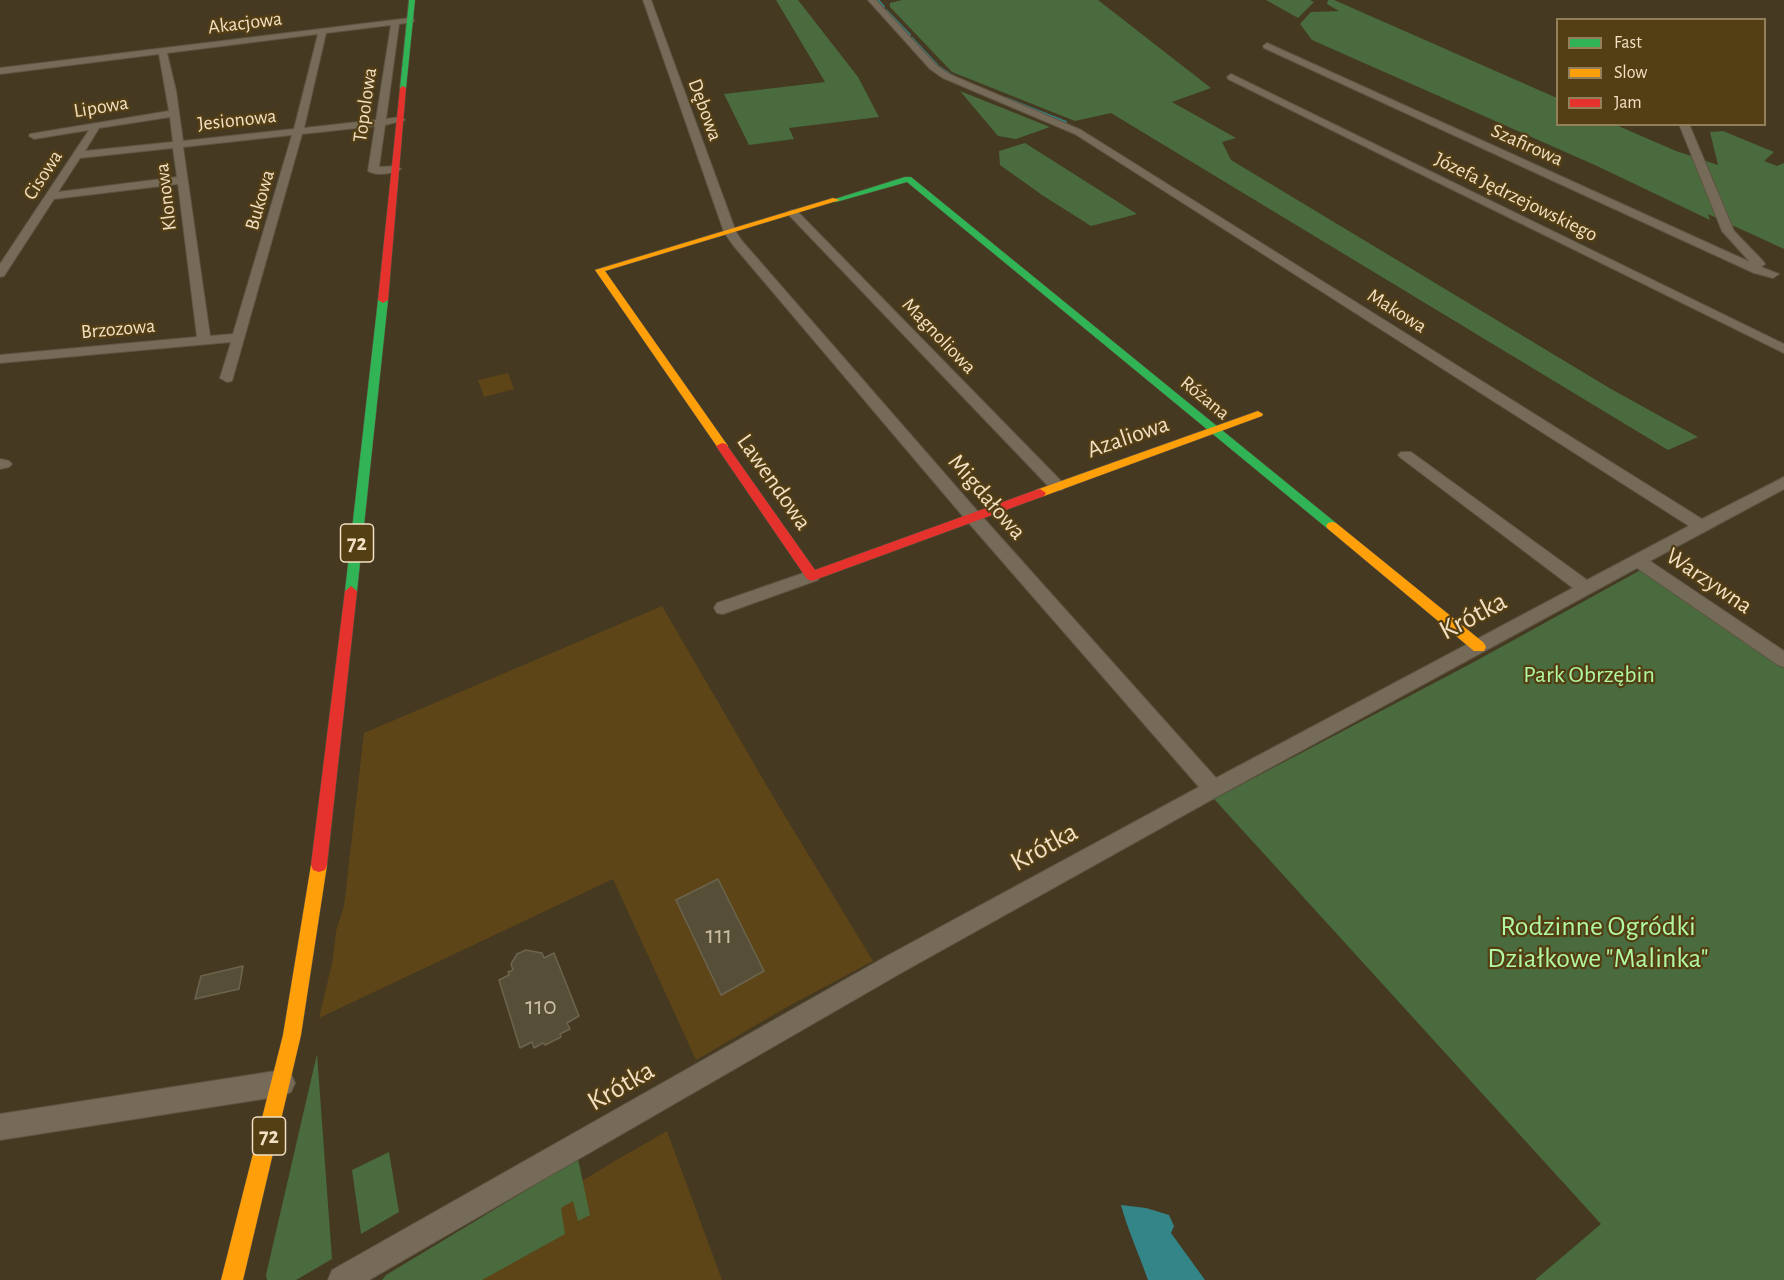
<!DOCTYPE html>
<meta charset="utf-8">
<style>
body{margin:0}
#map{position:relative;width:1784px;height:1280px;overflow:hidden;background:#453922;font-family:"Alegreya Sans",sans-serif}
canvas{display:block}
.legend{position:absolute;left:1556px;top:18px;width:210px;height:108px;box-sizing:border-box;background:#543e13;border:2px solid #937f5a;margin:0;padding:8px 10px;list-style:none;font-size:18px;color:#f1e0c4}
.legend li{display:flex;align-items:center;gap:12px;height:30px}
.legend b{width:30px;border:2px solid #937f5a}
</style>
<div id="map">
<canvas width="1784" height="1280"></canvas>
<ul class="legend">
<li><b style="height:8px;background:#30b455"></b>Fast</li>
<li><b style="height:8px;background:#ff9f0a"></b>Slow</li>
<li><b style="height:8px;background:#e5322d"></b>Jam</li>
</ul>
</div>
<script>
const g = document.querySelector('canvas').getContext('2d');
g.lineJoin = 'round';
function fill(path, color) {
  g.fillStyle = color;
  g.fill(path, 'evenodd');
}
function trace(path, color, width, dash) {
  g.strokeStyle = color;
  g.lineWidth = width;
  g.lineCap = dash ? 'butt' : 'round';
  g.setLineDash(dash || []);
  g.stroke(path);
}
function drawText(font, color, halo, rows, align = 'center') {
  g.font = font + ' "Alegreya Sans",sans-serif';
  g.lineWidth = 4.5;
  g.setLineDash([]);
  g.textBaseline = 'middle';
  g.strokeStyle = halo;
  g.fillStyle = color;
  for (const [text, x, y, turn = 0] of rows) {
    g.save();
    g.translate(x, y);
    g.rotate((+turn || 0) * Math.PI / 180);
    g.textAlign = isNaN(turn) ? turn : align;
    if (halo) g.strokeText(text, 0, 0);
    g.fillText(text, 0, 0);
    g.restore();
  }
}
fill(new Path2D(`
 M508 373 514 389 484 397 478 380Z
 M662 606 774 798 873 961 787 1007 696 1060 613 879 319 1018 333 959 336 931 344 906 364 733Z
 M667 1131 722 1280H420L613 1162Z`), '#5d4517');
fill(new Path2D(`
 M776 0H798L858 77 879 117 789 128 794 139 749 145 724 94 825 82Z
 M902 0H1098L1211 88 1172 102 1236 138 1222 142 1231 160 1611 389 1698 437 1668 450 1111 113 1075 121 952 72 890 7V3Z
 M1266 0H1310L1314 2 1298 18Z
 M1328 0H1334L1557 98 1558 124 1616 125 1676 151 1718 165 1710 132 1723 131 1774 152 1764 161 1777 166 1784 163V249L1708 214 1710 220 1597 166 1312 40 1300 24 1311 12 1339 11 1327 4Z
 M960 91 1050 127 1016 139 998 136Z
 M1025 143 1137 214 1091 226 1042 195 1000 165 999 151Z
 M1646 567 1784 660V1280H1535L1601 1224 1214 799 1472 663Z
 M317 1054 332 1259 296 1280H267L266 1275Z
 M389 1152 399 1212 361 1234 352 1170Z
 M578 1159 590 1215 578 1221 573 1201 561 1208 565 1234 482 1280H382L386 1275Z`), '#496b3e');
fill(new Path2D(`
 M1121 1205 1146 1208 1169 1215 1174 1226 1171 1233 1205 1280H1148C1139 1254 1128 1231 1121 1205Z`), '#348588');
trace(new Path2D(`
 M878 0 884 7
 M886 10 910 35
 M912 38 938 66 956 78
 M1006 98 1066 122`), '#348588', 2);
const building = new Path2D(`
 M718 879 764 971 721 995 676 900Z
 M526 950 542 953 544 958 554 953 579 1016 567 1023 570 1029 560 1034 561 1037 545 1045 543 1043 534 1048 532 1042 520 1048 499 980 509 975 508 972 513 970 511 964 517 954Z
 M243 966 239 989 195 999 201 976Z`);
fill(building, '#574e38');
trace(building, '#6c644f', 1.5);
const street = new Path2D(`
 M643 0H651L736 232 742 241 979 513 1216 778 1573 588 1401 458 1398 455 1401 452H1411L1587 580 1689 526 1075 134 943 78 930 69 868 0H876L936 65 949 74 1081 130 1702 519 1784 477V489L1650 561 1784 651V667L1778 665 1637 568 1220 795 901 973 369 1280H328L332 1270 885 957 1199 787 967 521 733 245 724 232Z
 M410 18 414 20 413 22 399 24 386 119 400 117 405 120 385 125 379 167 396 166 401 169C394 174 375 176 368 171L375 126 302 134 232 381 227 382 220 378 231 342 0 363V355L197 337 178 184 54 199 4 276 0 277V264L89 130 34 139 29 136 30 134 169 111 159 54 0 74V68ZM391 25 376 120 304 128 326 33ZM318 34 294 129 183 141 176 91 167 53ZM170 117 173 142 85 151 99 128ZM292 135 233 334 210 336 183 147ZM173 148 177 177 58 192 80 158Z
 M1267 43 1750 262 1722 231 1679 124H1689L1734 231 1763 261 1765 264 1761 267 1779 274 1773 278 1754 273 1264 48 1263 46Z
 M1231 74 1784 344V353L1228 79 1227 77Z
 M793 210 797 211 1062 482 1065 486 1062 490H1052L789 215V211Z
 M0 459 9 461 12 464 9 467 0 469Z
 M812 570 818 572 820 576 818 580 723 614 717 613 714 608 717 603Z
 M282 1070 291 1074 295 1083 291 1092 282 1096 0 1140V1114Z`);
const fast = new Path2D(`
 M409 0H415L406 88 403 90 400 88Z
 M905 177H911L1336 523 1338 526 1336 529H1328L907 182 836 202 832 200Z
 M383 297 388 300 357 591 351 596 345 591 378 300Z`);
const slow = new Path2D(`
 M833 198 840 200 605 271 728 446 726 448H718L595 270Z
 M1258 411 1263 414 1262 416 1044 496 1040 497 1034 493 1036 490Z
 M1332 522 1336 523 1484 643 1486 647 1484 651H1474L1328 529 1326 526 1328 523Z
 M319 858 325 860 327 865 301 1035 243 1280H221L283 1035 311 865 313 860Z`);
const jam = new Path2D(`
 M403 86 406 88 388 300 383 303 378 300 400 88Z
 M722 443 726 444 815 570 1036 490 1040 489 1046 493 1044 496 812 581 807 579 716 446Z
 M351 586 357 591 327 865 325 870 319 872 313 870 311 865 345 591Z`);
trace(street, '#5e5441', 2);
trace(fast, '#5e5441', 1);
trace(slow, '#5e5441', 1);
trace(jam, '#5e5441', 1);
fill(street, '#756b58');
fill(fast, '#30b455');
fill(slow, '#ff9f0a');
fill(jam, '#e5322d');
drawText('20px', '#f1e0c4', '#543e13', [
 ["Akacjowa",245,23,-7],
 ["Topolowa",365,105,-82],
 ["Lipowa",101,107,-9],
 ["Dębowa",705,110,70],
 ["Jesionowa",237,120,-6],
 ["Szafirowa",1527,145,24],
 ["Cisowa",43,175,-57],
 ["Klonowa",166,197,-97],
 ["Józefa Jędrzejowskiego",1516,197,26],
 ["Bukowa",260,200,-74],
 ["Makowa",1397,311,32],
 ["Brzozowa",118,329,-5],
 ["Magnoliowa",939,336,46],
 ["Różana",1205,398,39]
]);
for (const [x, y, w] of [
 [357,543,33],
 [269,1136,33]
]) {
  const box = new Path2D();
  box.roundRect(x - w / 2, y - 19, w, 38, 4.5);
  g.fillStyle = '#543e13';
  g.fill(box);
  trace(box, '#f1e0c4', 1.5);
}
drawText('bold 22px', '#f1e0c4', null, [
 ["72",357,543],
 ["72",269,1136]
]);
drawText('24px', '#f1e0c4', '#543e13', [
 ["Azaliowa",1128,437,-19],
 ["Lawendowa",774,482,55],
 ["Migdałowa",987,497,49],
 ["Warzywna",1709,581,34]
]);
drawText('24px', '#b0f8a1', '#543e13', [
 ["Park Obrzębin",1589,675]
]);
drawText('26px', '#cabca1', null, [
 ["111",719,935],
 ["110",541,1006]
]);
drawText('28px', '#f1e0c4', '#543e13', [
 ["Krótka",1473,616,-28],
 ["Krótka",1044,847,-29],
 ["Krótka",621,1086,-30]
]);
drawText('28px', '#b0f8a1', '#543e13', [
 ["Rodzinne Ogródki",1598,927],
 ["Działkowe \"Malinka\"",1598,959]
]);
</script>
